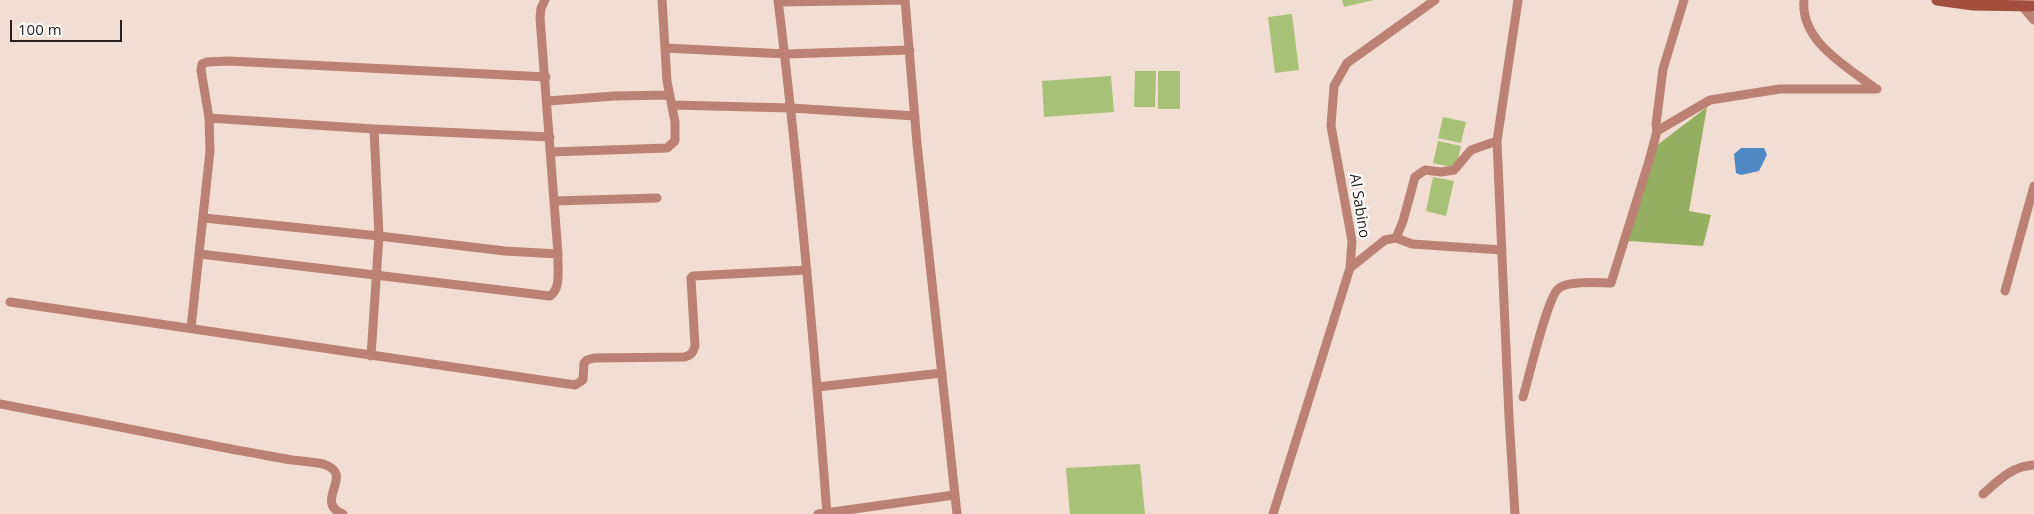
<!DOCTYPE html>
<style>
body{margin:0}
#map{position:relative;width:2034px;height:514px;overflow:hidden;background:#f2ddd3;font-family:"Open Sans",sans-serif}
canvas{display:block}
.scale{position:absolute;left:10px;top:20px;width:112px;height:22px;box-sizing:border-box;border:2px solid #28201d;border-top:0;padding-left:6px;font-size:15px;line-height:18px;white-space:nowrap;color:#28201d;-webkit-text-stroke:4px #fff;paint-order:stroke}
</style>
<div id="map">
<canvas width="2034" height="514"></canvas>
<div class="scale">100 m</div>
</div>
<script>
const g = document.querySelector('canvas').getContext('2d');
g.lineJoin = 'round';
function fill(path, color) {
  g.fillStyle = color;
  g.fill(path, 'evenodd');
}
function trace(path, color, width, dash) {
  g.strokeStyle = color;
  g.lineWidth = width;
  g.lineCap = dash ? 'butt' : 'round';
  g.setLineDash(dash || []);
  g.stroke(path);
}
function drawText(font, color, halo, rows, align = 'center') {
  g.font = font + ' "Open Sans",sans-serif';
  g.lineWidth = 4.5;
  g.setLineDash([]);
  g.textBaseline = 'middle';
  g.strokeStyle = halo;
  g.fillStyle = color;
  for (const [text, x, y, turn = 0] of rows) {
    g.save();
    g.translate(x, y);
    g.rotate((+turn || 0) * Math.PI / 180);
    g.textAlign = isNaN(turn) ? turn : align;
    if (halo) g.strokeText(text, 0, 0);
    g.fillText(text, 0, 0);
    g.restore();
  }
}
fill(new Path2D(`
 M1342 0H1374L1344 7Z
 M1292 14 1299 70 1275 73 1268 17Z
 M1135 71H1156L1155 107H1134Z
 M1158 71H1180V109H1158Z
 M1111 76 1114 112 1044 117 1042 81Z
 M1443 117 1466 122 1461 143 1438 138Z
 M1438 141 1461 146 1456 168 1433 163Z
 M1433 177 1454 181 1446 216 1426 211Z
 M1140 464 1145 514H1070L1066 468Z`), '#a9c176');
fill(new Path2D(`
 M1707 107 1689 211 1711 215 1703 246 1628 241 1656 146Z`), '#96ae5f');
fill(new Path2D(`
 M1741 148H1764L1767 155 1759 171 1741 175 1736 173 1734 154Z`), '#5189c4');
trace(new Path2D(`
 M778 0C799 171 814 342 827 514
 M905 0 917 144 957 514
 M1804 0C1800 42 1848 67 1876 89
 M779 2 905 0
 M2022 6 2034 20
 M665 48 786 54 910 50
 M548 101 614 96 670 95
 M672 105 791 108 915 116
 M209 118 374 129 550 137
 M1657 131 1710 100 1780 89H1877
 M551 152 667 148 675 141V122L667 81 662 0
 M554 201 657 198
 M204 218 379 236 505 251 558 254
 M1396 238 1403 221 1415 177 1425 170 1441 172 1454 170 1471 150 1497 141
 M200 254 550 296C562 288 557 267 558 254L540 18 541 8 545 0
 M1350 268 1385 240 1396 238 1412 244 1502 250
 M2005 291 2034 186
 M10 302 575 385 583 380 584 363 587 360 594 358 685 357C691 355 693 353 695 346L691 278 693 276 807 270
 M191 328 210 151 209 118 201 70 202 64 207 62 229 61 546 77
 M371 356 379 236 374 129
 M817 387 942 373
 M1523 397C1529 377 1547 299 1558 289 1567 280 1599 283 1611 283L1649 161 1657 131 1656 124 1663 69 1684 0
 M0 404C79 419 157 434 236 450 255 453 273 457 292 460 302 461 313 462 323 464 357 474 312 502 343 514
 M1983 494C1999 480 2012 466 2034 465
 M818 514 954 495
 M1273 514 1350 268 1352 241 1331 126 1334 86 1347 63 1435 0
 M1515 514 1509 417 1497 141 1518 0`), '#bb8174', 9);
trace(new Path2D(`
 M1937 0 1973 5 2034 6`), '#a24f3e', 11);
drawText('15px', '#28201d', '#fff', [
 ["Al Sabino",1359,206,81]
]);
</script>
